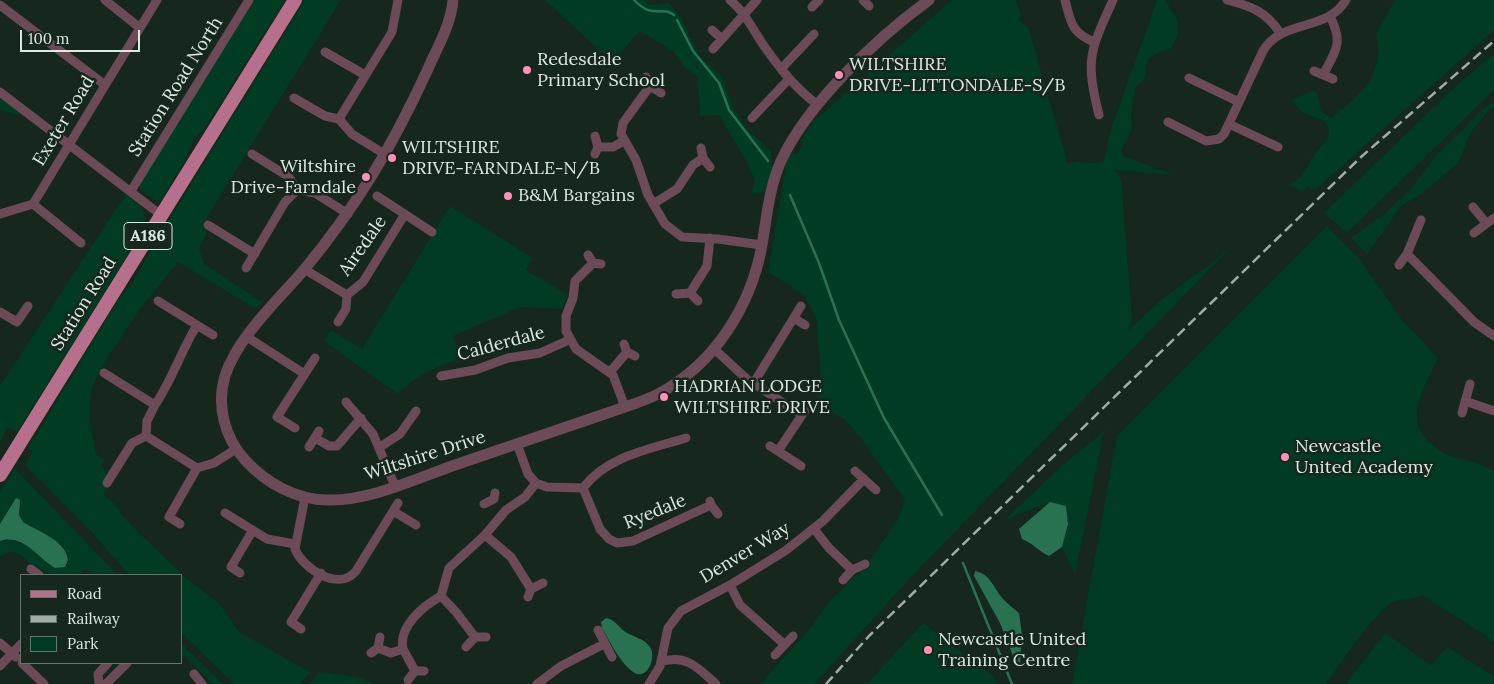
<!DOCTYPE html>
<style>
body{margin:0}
#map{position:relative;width:1494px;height:684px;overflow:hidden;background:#16271e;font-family:Lora,serif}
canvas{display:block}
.legend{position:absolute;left:20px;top:574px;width:162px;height:90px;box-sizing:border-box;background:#16271e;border:1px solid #66756c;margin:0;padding:6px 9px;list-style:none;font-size:15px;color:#dee9e2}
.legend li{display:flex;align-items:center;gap:10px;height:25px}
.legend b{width:25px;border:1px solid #66756c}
.scale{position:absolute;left:20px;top:30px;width:120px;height:22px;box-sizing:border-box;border:2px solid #dee9e2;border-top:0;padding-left:6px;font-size:15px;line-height:18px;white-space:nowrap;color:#dee9e2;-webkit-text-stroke:4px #16271e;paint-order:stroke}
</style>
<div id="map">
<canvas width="1494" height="684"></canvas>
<ul class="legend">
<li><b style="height:6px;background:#b7708b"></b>Road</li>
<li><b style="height:6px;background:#a0ada5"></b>Railway</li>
<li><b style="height:14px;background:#003b24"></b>Park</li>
</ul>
<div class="scale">100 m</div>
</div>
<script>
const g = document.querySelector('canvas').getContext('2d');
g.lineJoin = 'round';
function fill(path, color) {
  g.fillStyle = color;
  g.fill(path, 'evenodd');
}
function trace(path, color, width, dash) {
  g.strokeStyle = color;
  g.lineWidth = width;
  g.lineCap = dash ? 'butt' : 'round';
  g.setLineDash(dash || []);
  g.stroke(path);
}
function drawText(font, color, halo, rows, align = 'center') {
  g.font = font + ' Lora,serif';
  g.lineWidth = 5;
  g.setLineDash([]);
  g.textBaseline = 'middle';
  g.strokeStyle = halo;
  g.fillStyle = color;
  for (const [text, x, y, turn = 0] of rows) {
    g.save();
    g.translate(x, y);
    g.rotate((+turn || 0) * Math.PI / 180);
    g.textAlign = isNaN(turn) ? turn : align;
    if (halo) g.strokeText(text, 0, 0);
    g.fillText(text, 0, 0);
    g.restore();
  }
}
fill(new Path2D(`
 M253 0H285L205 128 194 138 185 161 161 200H154L140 189 139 183Z
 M305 0H341L202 225 207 234 199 248 204 264 262 302 256 309 178 262 140 309 102 366 91 390 89 417 96 454 104 460 101 466 107 474 103 483 108 488 104 496 115 504 126 520 188 580 220 604 239 632 310 672 300 684H234L181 632V575H129L89 529 25 465 33 452 28 448 118 300C132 285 141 271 149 252Z
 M545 0H645L649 5 669 3 682 19 699 55 722 77 734 110 747 129 771 151 772 170 765 192 751 194 755 180 748 164 719 115 700 116 698 77 684 67 674 52 640 31 612 62Z
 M952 0H1016L1021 15 1019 20 1028 27 1068 164C1080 159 1092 166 1104 162L1110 132 1157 0H1165C1179 24 1184 20 1172 48L1157 53 1148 59 1144 79 1135 88 1131 114 1132 129 1121 150 1123 156 1174 175 1115 170 1121 179 1132 318 1128 331 1163 298 1216 260 1238 240 911 577 814 684H760L808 631 827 604 869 562 898 519 905 500 857 433 845 420 816 401 822 392 816 317 803 294 768 272 787 159 792 153 797 154 804 143 801 140 813 122Z
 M1395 0H1494V30L1314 191 1307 186 1302 192 1289 185C1308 174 1304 170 1314 155 1322 143 1337 138 1324 121L1302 112 1291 100 1314 90 1317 94 1321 111 1331 118C1360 96 1386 74 1376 34Z
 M1494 54V90L1347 233 1324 213 1458 84Z
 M0 96 26 116 0 110Z
 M1494 101V107L1489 110 1470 133 1459 162 1423 193 1401 206 1367 254 1351 238 1384 214 1411 189 1434 158 1483 109Z
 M126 194C141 204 145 208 145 227L17 432 8 427 0 442V386Z
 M450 206 533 258 526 270 568 295 562 309 520 307 453 336 460 358C438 368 414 375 398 394L324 341 331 330 362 349Z
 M1327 226 1359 258 1401 319 1438 358C1426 385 1401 421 1432 444 1437 448 1442 453 1448 455 1463 461 1480 461 1494 472V642L1485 635 1422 595C1413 601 1406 598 1396 601 1377 607 1339 666 1326 684H1072L1117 436Z
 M1108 428 1103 435 1075 575 1062 547 1068 524 1066 506 1050 502 1004 520 1064 464Z
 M15 469 118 575H94L86 568 79 575H51C45 570 41 569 34 565 21 558 15 544 0 557V541L14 540 34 550 50 566 65 567 68 564C71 542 38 531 23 523L19 515 21 503 12 501 5 517 0 524V492Z
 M923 623 994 677 998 684H867Z
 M1385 633 1431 665 1447 647 1494 676V684H1346Z
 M181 644 223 684H213L181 653Z
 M318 673C338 674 357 675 376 684H309Z`), '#003b24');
fill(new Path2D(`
 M16 498 20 500 19 515 23 522C37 531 66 540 68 560L65 567 55 568C38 558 23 533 0 541V524Z
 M1050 502 1066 506 1068 524 1062 547 1049 556C1038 551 1033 543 1022 539L1019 529Z
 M975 571C991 574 994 589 1003 599 1008 604 1014 609 1019 613L1022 635 1020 665 1016 664 1000 623 974 576Z
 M606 618C614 619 618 626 624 631 632 637 644 638 650 647 657 657 647 682 633 672 619 662 610 641 602 628L601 622Z`), '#287251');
trace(new Path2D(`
 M634 0C653 20 661 5 674 15
 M677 20 693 51 719 83 729 110 768 161
 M790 195 819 263 839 320 884 418 942 515
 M963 563 1012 684`), '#287251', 2.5);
trace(new Path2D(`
 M105 0 140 28
 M730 0C745 12 753 30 764 46 780 69 796 89 818 105
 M863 0 869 6
 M1065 0C1071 23 1071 32 1094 42
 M1227 0C1250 6 1266 11 1280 33
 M0 5 105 85
 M812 7 819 0
 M712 30 722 39
 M713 49 757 0
 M325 52 365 75
 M781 69 814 34
 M1314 71 1333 79
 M1324 73C1337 49 1343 42 1330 16
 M646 77 650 86 661 93
 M1189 78 1239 102
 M650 86 623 123 621 134 636 160 648 195 665 224 682 237 718 239 762 245
 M0 92 161 215
 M294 98 325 116 339 119 352 134 386 155
 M1099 115C1085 59 1090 51 1113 0
 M752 118 789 79
 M339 119 392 32 398 0
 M1168 122 1206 141 1219 139 1224 134 1263 51C1281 19 1327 32 1346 0
 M1229 124 1278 147
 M598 147H613L624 141
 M701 148 703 158 710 167
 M252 154 289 177 297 190 315 193 348 214
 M595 154 598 147 595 136
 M131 191 249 0
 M377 196 432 232
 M33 204 81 243
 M653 204 677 189 693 165 703 158
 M1473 207 1486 223
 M0 214 33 204 157 0
 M208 225 255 254
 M1474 233 1494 218
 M1407 254 1474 322 1494 336
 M588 255 593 263 601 264
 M593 263 575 281 573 298 566 316V331L576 349 613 375 625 407
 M1399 265 1407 254 1421 220
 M246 268 285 202 297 190
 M304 269 347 295
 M690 293 707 266 710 238
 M676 294 690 293 698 301
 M158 301 213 335
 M0 312 17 322 28 306
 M794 318 805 325
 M338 322 346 309 347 295 363 282 405 214
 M247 337 303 373
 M624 344 627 352 635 356
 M713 348 748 380 802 415
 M610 372 627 352
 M104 373 155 405 147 421 146 436 132 443 107 483
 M441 376 475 370 508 358 540 353 569 340
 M753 384 801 306
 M1465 401 1494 411
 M346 402 373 434 395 486
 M155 405C172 380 181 351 197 325
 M1462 413 1470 384
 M295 428 277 417 315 358
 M146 436 197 468
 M315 438 329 446H337L361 418
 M686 438C650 449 607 456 583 488L600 529 609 539 617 543 633 541 711 505
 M770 446 801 466
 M309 447 319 431
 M380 447 400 434 416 411
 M778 451 808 406
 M855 471 876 490
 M536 483 547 487 583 488
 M305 497 295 549C303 569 339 592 356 571L398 503
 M710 501 711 505 718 514
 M484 504 494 499 495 493
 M393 511 416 525
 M225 513 267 539 295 544
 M180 524 169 517 197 468 214 463 236 449
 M814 529 829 548 852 570
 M485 535 506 510 525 497 536 483 528 474 517 444
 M31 569 39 575
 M240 573 231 567 253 530
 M843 580 852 570 865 564
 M730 585 740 605 784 644
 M441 596 449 568 485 535 511 557 531 589
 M441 596 456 612 475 637
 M528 597 531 589 543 583
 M301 629 291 622 321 573
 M598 630 612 657
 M0 643 16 657
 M466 647 475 637H486
 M378 648 391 653 403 649 415 671
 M403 649C398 627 423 606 441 596
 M371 653 378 648 380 637
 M775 655 793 636
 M661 662C686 653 699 669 716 684
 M22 663 44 684
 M0 666 21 644
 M194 674 202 684
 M408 680 415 671H424
 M99 683 98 674 108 663
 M106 684 127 663
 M537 684 561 666 604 644
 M649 684 660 666 668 628 681 611 730 585 785 551 823 521 864 479`), '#6d4a57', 9);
trace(new Path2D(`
 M453 0C451 25 437 48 427 71 392 147 357 206 303 271 277 301 237 338 225 376 216 406 225 438 245 460 266 483 296 500 328 500 370 501 415 479 455 465 511 446 568 427 625 407 637 403 649 399 660 393 715 363 751 306 762 245 767 216 769 188 781 161 807 104 878 37 929 0`), '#6d4a57', 11);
trace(new Path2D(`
 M0 475 295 0`), '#b7708b', 14);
trace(new Path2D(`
 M826 684 869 636 1361 157 1494 41`), '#a0ada5', 2.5, [10, 5]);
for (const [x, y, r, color] of [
 [527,70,5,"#ff8ebb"],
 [839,75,5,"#ff8ebb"],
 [392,158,5,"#ff8ebb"],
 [366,177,5,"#ff8ebb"],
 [508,196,5,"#ff8ebb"],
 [664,397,5,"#ff8ebb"],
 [1285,457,5,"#ff8ebb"],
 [928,650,5,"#ff8ebb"]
]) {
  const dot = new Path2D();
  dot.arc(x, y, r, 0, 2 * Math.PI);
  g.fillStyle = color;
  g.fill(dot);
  trace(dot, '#16271e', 2);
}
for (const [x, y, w] of [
 [148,236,48]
]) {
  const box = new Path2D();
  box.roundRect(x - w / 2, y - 13.5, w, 27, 4);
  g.fillStyle = '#16271e';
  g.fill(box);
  trace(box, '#dee9e2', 1);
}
drawText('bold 16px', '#dee9e2', null, [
 ["A186",148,236]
]);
drawText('18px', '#dee9e2', '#16271e', [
 ["Redesdale",537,60],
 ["Primary School",537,81],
 ["WILTSHIRE",849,65],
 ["DRIVE-LITTONDALE-S/B",849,86],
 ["WILTSHIRE",402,148],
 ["DRIVE-FARNDALE-N/B",402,169],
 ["Wiltshire",356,167,"right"],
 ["Drive-Farndale",356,188,"right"],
 ["B&M Bargains",518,196],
 ["HADRIAN LODGE",674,387],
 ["WILTSHIRE DRIVE",674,408],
 ["Newcastle",1295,447],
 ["United Academy",1295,468],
 ["Newcastle United",938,640],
 ["Training Centre",938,661]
], 'left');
drawText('18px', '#dee9e2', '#16271e', [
 ["Station Road North",176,87,-58],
 ["Exeter Road",64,121,-59],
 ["Airedale",363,246,-55],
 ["Station Road",84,304,-58],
 ["Calderdale",501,344,-15],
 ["Wiltshire Drive",425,456,-18],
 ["Ryedale",655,512,-22],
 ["Denver Way",745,553,-31]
]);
</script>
